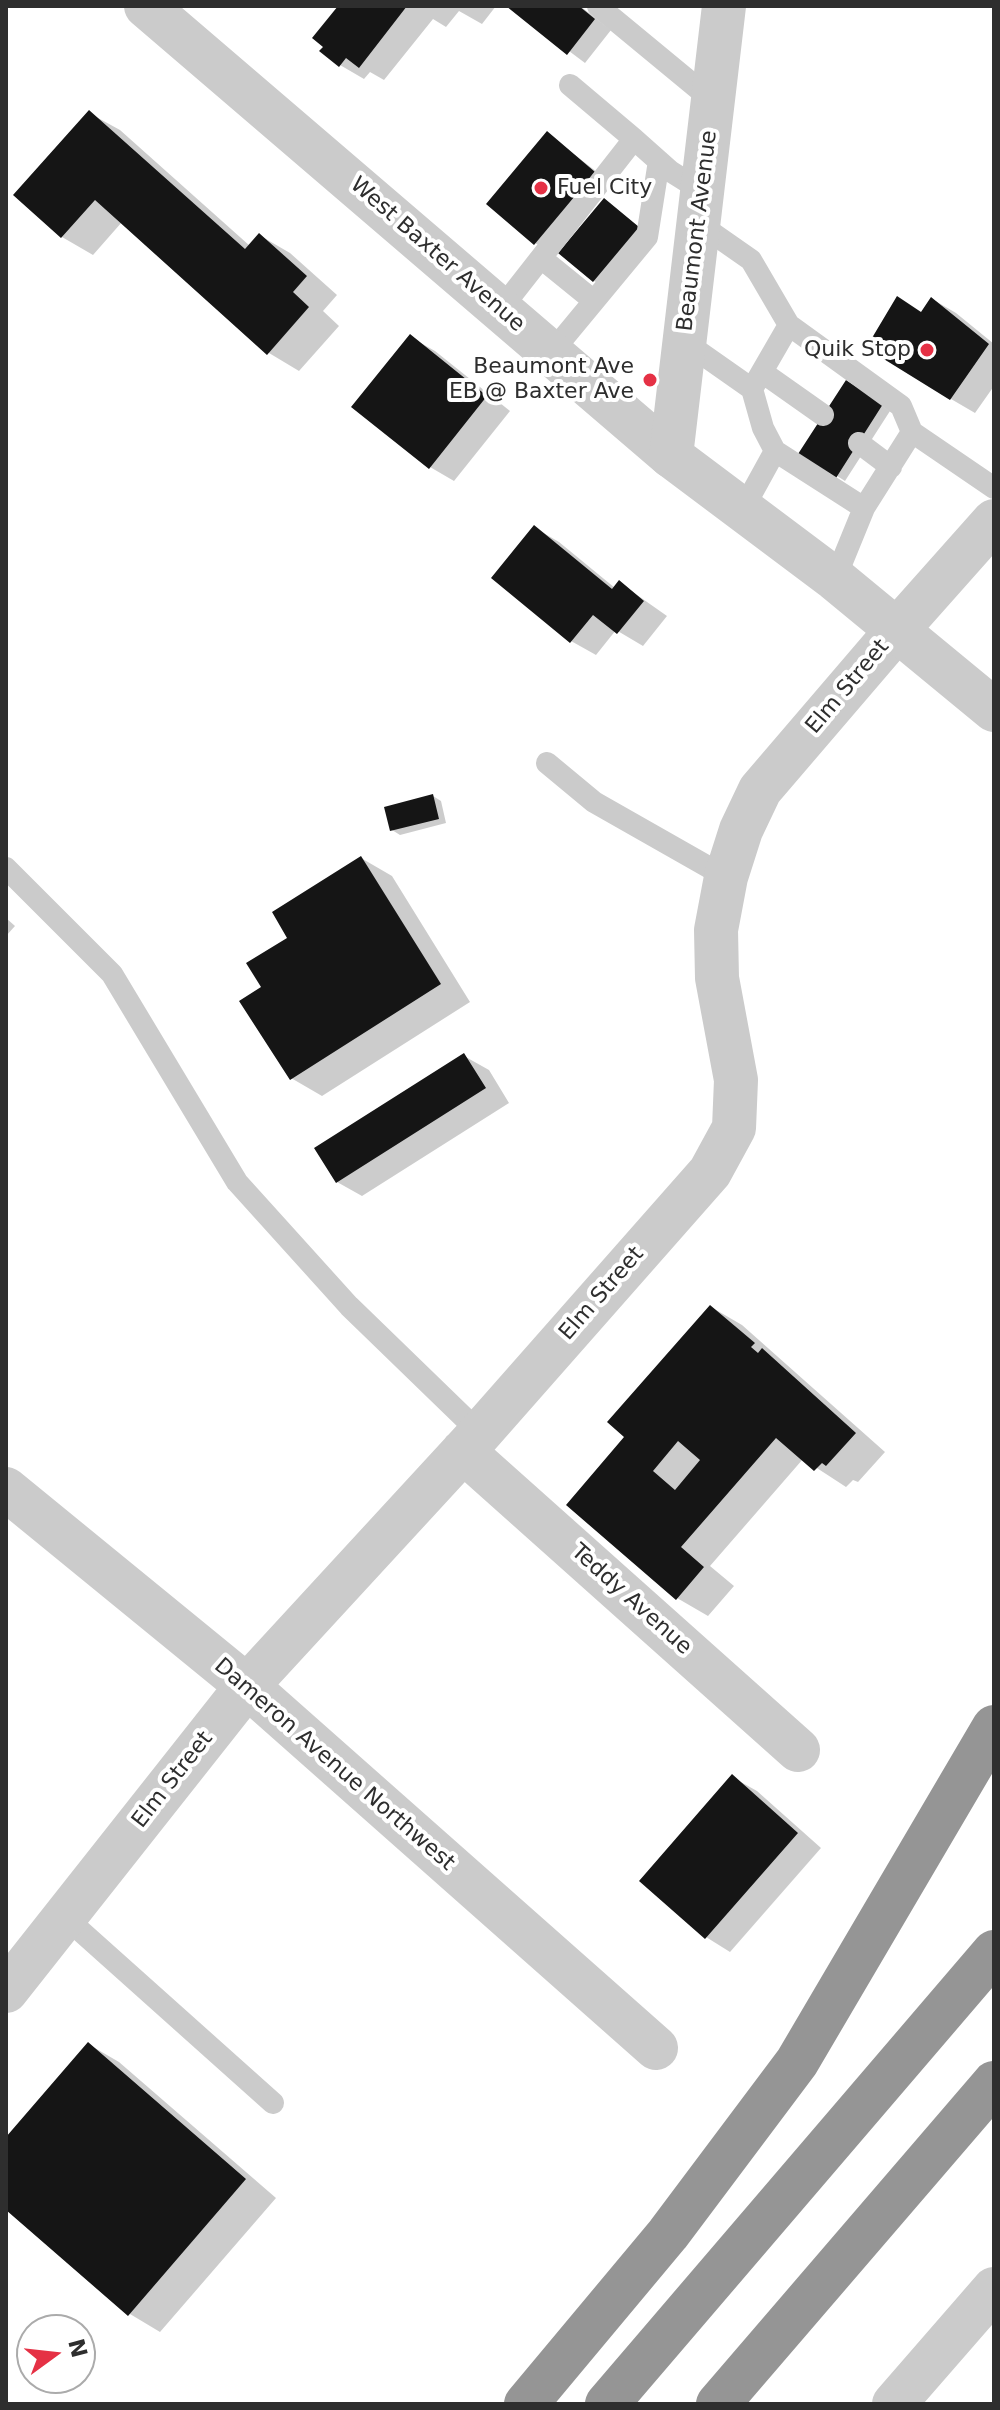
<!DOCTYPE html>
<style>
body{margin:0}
#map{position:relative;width:1000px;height:2410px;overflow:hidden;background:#fff;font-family:"DejaVu Sans",sans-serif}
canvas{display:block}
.frame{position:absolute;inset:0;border:8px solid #2e2e2e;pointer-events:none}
.north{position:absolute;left:16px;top:2314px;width:80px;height:80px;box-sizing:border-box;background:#fff;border:2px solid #ababab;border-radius:50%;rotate:75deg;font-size:22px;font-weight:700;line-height:32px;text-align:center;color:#2e2e2e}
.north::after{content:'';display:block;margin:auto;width:28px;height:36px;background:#e53145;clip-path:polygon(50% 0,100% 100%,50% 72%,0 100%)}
</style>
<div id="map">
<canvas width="1000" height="2410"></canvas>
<div class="frame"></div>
<div class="north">N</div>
</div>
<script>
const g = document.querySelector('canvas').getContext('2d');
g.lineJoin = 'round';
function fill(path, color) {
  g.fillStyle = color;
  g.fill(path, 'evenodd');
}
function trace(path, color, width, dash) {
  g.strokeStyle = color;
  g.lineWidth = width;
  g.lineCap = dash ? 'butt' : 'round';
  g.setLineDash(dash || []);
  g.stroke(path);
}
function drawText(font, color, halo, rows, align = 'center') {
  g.font = font + ' "DejaVu Sans",sans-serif';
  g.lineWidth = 8;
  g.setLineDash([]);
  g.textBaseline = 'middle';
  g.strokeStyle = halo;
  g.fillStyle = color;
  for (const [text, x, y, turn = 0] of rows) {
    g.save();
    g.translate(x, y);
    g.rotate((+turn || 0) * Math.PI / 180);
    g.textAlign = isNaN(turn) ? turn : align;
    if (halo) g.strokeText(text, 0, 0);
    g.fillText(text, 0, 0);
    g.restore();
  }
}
fill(new Path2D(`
 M340 6H496L482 24 459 11 446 27 433 19 384 80 370 72 364 79 340 65Z
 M509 6H580L611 30 585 63Z
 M89 113 120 130 250 246 259 235 290 253 337 295 323 311 339 326 299 371 269 353 122 222 93 255 62 237Z
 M548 134 611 183 552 253 535 243Z
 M605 200 646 233 602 285 594 281Z
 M932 299 956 313 994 344V386L975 413 951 399 923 314Z
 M410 337 435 351 510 411 454 481 430 467Z
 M847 382 890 411 845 481 801 453Z
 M535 528 559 542 615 588 620 583 667 616 643 646 616 630 596 655 571 641Z
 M433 796 441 801 446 823 400 835 392 830Z
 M361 858 392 876 470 1002 322 1096 291 1078 290 938Z
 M6 918 15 926 6 936Z
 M464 1056 489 1070 509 1103 362 1196 337 1182Z
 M711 1307 742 1325 885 1452 858 1482 853 1480 846 1487 803 1459 710 1566 734 1586 708 1616 677 1598 627 1437Z
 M732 1777 757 1791 821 1848 730 1952 706 1937Z
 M88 2044 119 2062 276 2198 160 2332 130 2314 6 2208V2140Z`), '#0003');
fill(new Path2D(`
 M338 6H407L359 68 346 58 339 67 319 51 323 47 312 38Z
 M506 6H579L595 19 567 55Z
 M89 110 245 249 259 233 307 276 293 292 309 307 267 355 95 200 61 238 13 195Z
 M547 131 595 172 534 245 486 204Z
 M604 198 639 227 593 282 558 253Z
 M897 296 921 312 931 297 989 344 950 400 866 348Z
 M410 334 487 396 429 469 351 407Z
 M846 380 883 404 836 478 798 454Z
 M534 525 612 589 619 580 644 601 617 634 593 615 570 643 491 578Z
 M433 794 439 819 390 831 384 807Z
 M361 856 441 984 290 1080 239 1001 261 987 246 963 287 938 272 912Z
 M464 1053 486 1088 336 1183 314 1148Z
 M710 1305 755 1343 751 1347 758 1353 762 1348 856 1433 826 1466 822 1463 814 1471 776 1438 681 1547 704 1567 676 1600 566 1505 624 1437 607 1422ZM678 1441 700 1460 675 1490 653 1471Z
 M732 1774 798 1833 705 1939 639 1881Z
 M88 2042 246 2179 128 2316 6 2210V2137Z`), '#151515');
trace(new Path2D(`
 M598 6 713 101
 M570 85 634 139
 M698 223 751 260 789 325 901 406 912 432 994 488
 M541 258 594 301
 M500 310 634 139 670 171 702 191
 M685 342 752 389 789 325
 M551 353 647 237 659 161
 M762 372 823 415
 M752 389 763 428 775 451 864 508
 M859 443 891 467
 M742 511 775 451
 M835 579 864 508 912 432
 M547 763 594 802 726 877
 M6 868 112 974 237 1182 349 1306 480 1433
 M65 1917 273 2103`), '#cbcbcb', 22);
trace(new Path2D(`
 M146 6 671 456
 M463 1451 798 1750
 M6 1489 247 1686 656 2048
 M6 1991 247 1686 480 1433 710 1172 734 1128 736 1080 717 978 716 930 726 877 741 830 760 790 897 630
 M894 2404 994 2289`), '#cbcbcb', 44);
trace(new Path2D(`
 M724 6 671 456 835 579 994 710
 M897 630 994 521`), '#cbcbcb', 44);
trace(new Path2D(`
 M526 2404 668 2234 797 2062 994 1727
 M607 2404 994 1952
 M718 2404 994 2083`), '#959595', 44);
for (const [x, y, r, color] of [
 [541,188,8,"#e53145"],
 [927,350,8,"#e53145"],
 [650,380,8,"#e53145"]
]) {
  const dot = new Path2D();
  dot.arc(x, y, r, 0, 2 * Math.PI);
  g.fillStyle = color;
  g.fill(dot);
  trace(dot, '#fff', 3);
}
drawText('22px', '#2e2e2e', '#fff', [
 ["Fuel City",557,188,"left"],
 ["Quik Stop",911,350],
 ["Beaumont Ave",634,367],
 ["EB @ Baxter Ave",634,392]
], 'right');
drawText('22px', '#2e2e2e', '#fff', [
 ["Beaumont Avenue",698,231,-83],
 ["West Baxter Avenue",437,255,41],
 ["Elm Street",848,687,-50],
 ["Elm Street",602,1294,-49],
 ["Teddy Avenue",631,1600,42],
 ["Dameron Avenue Northwest",334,1765,41],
 ["Elm Street",173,1780,-52]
]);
</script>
